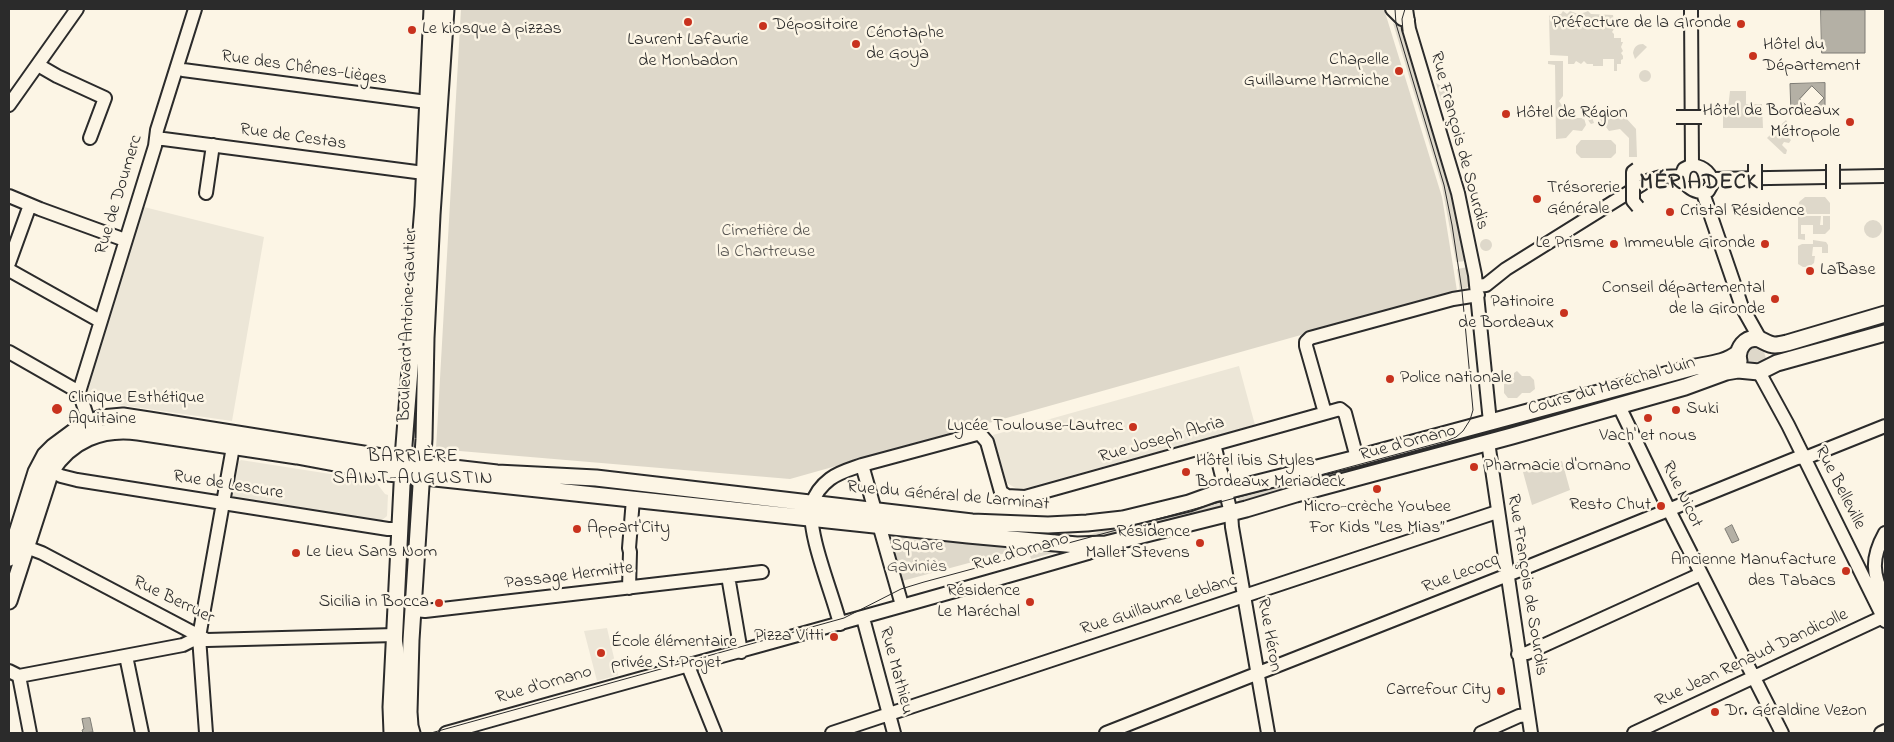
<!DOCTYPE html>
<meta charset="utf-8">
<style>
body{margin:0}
#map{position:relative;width:1894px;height:742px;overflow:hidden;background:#fcf5e5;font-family:"Indie Flower",sans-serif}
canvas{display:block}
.frame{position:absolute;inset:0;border:10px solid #2b2b2b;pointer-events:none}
</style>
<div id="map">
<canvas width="1894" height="742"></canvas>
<div class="frame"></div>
</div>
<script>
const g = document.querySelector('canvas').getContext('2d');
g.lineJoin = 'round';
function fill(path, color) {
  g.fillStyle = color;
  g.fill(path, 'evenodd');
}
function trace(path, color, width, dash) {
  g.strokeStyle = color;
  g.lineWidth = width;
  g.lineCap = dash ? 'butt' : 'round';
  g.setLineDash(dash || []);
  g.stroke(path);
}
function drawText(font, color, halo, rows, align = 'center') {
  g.font = font + ' "Indie Flower",sans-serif';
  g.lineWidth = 5;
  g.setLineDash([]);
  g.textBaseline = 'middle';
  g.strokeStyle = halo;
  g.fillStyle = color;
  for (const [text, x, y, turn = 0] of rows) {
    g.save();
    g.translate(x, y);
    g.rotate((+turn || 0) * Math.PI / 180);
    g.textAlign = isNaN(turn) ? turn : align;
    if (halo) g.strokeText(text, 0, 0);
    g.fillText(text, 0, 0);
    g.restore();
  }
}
fill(new Path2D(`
 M140 206 264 237 232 421 92 401 85 390Z
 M1239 366 1255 425 1019 490 1007 483 993 435Z
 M241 460 375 481 385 494 388 495 387 516 381 521 234 498 231 495 237 463Z
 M607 628 618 675 597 681 584 631Z`), '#ece6d7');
fill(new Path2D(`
 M461 9H1384L1442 197 1457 291 790 479 436 449Z
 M1563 11 1567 14 1570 11C1578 14 1579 15 1588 11L1591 14 1613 15 1614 23 1612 26 1614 29 1612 32 1614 34V38H1621V42H1623L1621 47 1623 51 1621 53 1623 56V59L1621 60V64H1617V71H1614V59H1603V66H1593V64H1587L1584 61 1581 64 1576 61 1574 64H1568V56L1550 55 1549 16 1552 14H1561Z
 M1393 23 1402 29 1406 34 1450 182 1467 261 1456 262 1442 186Z
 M1643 44 1647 47 1635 59 1633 53C1634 47 1637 44 1643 44Z
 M1548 61H1563V96L1559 101 1563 107V118H1584L1586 125 1582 131 1573 130 1566 138 1556 139 1555 65 1548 64Z
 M1639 76a6 6 0 1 1 12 0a6 6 0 1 1-12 0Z
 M1436 83 1448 90 1450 100H1441Z
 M1730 91H1746V104H1762L1763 128H1723V108H1728Z
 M1597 109 1603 115V121L1601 124 1599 123V117L1595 114 1592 117 1594 123 1591 124C1585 118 1588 110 1597 109Z
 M1625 117 1636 129 1637 157H1629V138L1620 129 1609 131 1606 127 1608 118Z
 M1786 120 1788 123 1781 130 1791 140 1789 143 1784 142 1782 145 1787 150 1786 154H1784L1767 138 1771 134 1774 137 1777 134 1774 131Z
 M1581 140H1611L1616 145V153L1611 158H1581L1576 153V146Z
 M1805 197H1825L1830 203V214H1798L1799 202Z
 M1798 216H1821L1820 225H1823V216H1830V229L1825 234H1813V225H1801V234H1805V240L1798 239Z
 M1864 229a9 9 0 1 1 18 0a9 9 0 1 1-18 0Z
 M1480 245a6 6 0 1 1 12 0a6 6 0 1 1-12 0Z
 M1813 240 1826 242 1828 245V253H1822V247H1813L1812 256H1815L1814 263 1809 267H1803L1798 264V246L1802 244H1813Z
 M1468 267 1469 286 1460 292 1457 269Z
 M1885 319V328L1792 352 1790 345Z
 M1757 345 1763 349 1766 358 1764 363 1761 361 1753 363 1752 365 1745 358C1746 350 1749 347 1757 345Z
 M1721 365 1722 371 1513 430 1510 421Z
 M1517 371 1522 376H1530L1534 380 1535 389 1530 393H1522L1517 398H1508L1504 393V384L1510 382 1514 378V373Z
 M1473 432 1475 441 1240 506 1237 494Z
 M1562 461 1570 490 1532 505 1523 472Z
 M1221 497 1224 510 1117 539H1074Z
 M899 536 1017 549V550L902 581 892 545 894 539Z
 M1047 546 1071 548 1031 559 1029 551Z`), '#ded8ca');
const water = new Path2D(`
 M1821 10H1865V53H1822Z
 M1825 83V113L1791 114 1790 84ZM1812 86 1824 98 1812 111 1800 99Z
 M1732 525 1739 540 1732 543 1725 529Z
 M90 718 93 732 83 733 82 730 84 729 82 719Z`);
fill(water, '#b4b0a5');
trace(water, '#7d7b74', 1);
const minor = new Path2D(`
 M1392 9 1402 19 1408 20
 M1406 9 1409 29 1458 193 1475 275 1490 422
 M1691 9 1692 165
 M38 65 57 76 105 98 90 138
 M178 68 183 70 427 102
 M9 105 77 9
 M156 138 424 173
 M1692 165C1703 167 1711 172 1712 184L1708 191C1695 196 1677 182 1684 169Z
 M1712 179 1885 176
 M206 193 213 145
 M1703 193 1742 307 1760 339
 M9 196 40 209 125 240
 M9 263 30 205
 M9 270 100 321
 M1477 286 1486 285 1506 269 1647 181 1661 177 1682 176
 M9 352 79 392 89 422
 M1759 372 1788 425 1885 621
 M79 392 155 146 157 130 195 9
 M1619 406 1672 516 1782 733
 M1325 413 1306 346V342L1310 338 1453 299 1478 295
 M1488 442 1531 733
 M1214 444 1231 513 1232 527 1268 733
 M862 465 977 434 981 435 987 442 1001 492 1007 496 1025 497 1340 409 1345 413 1357 458
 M51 471 61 476 77 480 388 529H401
 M1885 533C1871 558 1872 574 1885 600
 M18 544 42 553 207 640 395 635 401 675 400 714 403 733
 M728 576 762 572
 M629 588 630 552 629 548 633 499
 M414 610 425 611 728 576 741 652
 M863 618 894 733
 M840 624C833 594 806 532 812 504 815 494 822 485 830 479 839 472 851 469 862 465L902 605
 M1518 654 1527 653 1701 574
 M126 656 142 733
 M688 666 715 733
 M9 671 19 676 183 645 199 637
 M19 676 30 733
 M206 733 199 637 233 447
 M446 733C660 672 875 615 1088 553L1093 551 1096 544
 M832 733 1497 512
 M1106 733 1500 578 1797 458 1810 456 1885 426
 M1481 733 1519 716 1527 715
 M1634 733 1885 616
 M1881 733 1885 731`);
const major = new Path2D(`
 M1739 361C1736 349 1745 336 1759 339 1764 341 1769 345 1775 345 1778 345 1783 344 1787 343L1885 314
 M9 558 36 472 45 455 53 447 80 427 101 418 123 416 149 420 445 467 497 473 596 478 972 522 1048 525 1087 523 1123 519 1189 503 1214 494 1357 458 1695 367C1710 364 1726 363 1738 353
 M9 601 51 471C71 440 102 427 138 432L297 456 388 473 968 535 1077 545 1106 544 1246 509 1296 494 1512 436 1685 387 1726 372 1738 370 1759 372 1777 363 1885 333
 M392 733 391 707 404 445 423 206 432 9
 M412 733 410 726 409 712 411 640 424 439 426 338 432 215 446 9`);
trace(minor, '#2b2b2b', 16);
trace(major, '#2b2b2b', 19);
trace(minor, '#fcf5e5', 12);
trace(major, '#fcf5e5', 15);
trace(new Path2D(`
 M1403 31 1402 19 1405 9
 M431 733 844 618 901 589 924 582 1446 441 1456 437 1463 431 1470 420 1473 410 1462 291 1452 225 1444 185 1396 24 1395 9`), '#2b2b2b', 1);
const minorBridge = new Path2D(`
 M1676 117H1702
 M1833 164V189
 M1637 169 1633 172V201L1638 207
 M1755 190V164`);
trace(minorBridge, '#2b2b2b', 16, []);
trace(minorBridge, '#fcf5e5', 12);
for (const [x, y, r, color] of [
 [688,22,5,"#c8321e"],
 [1741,24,5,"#c8321e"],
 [763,26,5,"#c8321e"],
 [412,30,5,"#c8321e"],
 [856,44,5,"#c8321e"],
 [1753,56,5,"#c8321e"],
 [1399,71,5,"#c8321e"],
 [1506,114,5,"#c8321e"],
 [1850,122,5,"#c8321e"],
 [1537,199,5,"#c8321e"],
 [1670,212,5,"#c8321e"],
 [1614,244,5,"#c8321e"],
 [1765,244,5,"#c8321e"],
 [1810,271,5,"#c8321e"],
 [1775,299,5,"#c8321e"],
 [1564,313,5,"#c8321e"],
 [1390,379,5,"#c8321e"],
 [57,409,6,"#c8321e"],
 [1676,410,5,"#c8321e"],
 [1648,418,5,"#c8321e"],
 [1133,427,5,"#c8321e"],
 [1474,467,5,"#c8321e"],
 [1186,472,5,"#c8321e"],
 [1377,489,5,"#c8321e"],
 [1661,506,5,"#c8321e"],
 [577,529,5,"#c8321e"],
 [1200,543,5,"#c8321e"],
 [296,553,5,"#c8321e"],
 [1846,571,5,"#c8321e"],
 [1030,602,5,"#c8321e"],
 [439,603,5,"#c8321e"],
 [834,637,5,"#c8321e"],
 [601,653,5,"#c8321e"],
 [1501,691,5,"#c8321e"],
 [1715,712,5,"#c8321e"]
]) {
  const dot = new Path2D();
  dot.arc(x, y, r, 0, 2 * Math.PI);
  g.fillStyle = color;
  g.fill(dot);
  trace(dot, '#fcf5e5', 2);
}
drawText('18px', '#2b2b2b', '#fcf5e5', [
 ["Préfecture de la GIronde",1731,24,"right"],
 ["Dépositoire",773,26],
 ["Le kiosque à pizzas",422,30],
 ["Cénotaphe",866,34],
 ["de Goya",866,55],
 ["Laurent Lafaurie",688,41,"center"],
 ["de Monbadon",688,62,"center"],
 ["Hôtel du",1763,46],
 ["Département",1763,67],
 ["Chapelle",1389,61,"right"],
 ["Guillaume Marmiche",1389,82,"right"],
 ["Hôtel de Bordeaux",1840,112,"right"],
 ["Métropole",1840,133,"right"],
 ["Hôtel de Région",1516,114],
 ["Trésorerie",1547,189],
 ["Générale",1547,210],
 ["Cristal Résidence",1680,212],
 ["Le Prisme",1604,244,"right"],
 ["Immeuble Gironde",1755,244,"right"],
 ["LaBase",1820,271],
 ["Conseil départemental",1765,289,"right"],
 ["de la Gironde",1765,310,"right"],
 ["Patinoire",1554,303,"right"],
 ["de Bordeaux",1554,324,"right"],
 ["Police nationale",1400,379],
 ["Clinique Esthétique",68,399],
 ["Aquitaine",68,420],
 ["Suki",1686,410],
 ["Lycée Toulouse-Lautrec",1123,427,"right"],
 ["Vach' et nous",1648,437,"center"],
 ["Hôtel ibis Styles",1196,462],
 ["Bordeaux Meriadeck",1196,483],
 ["Pharmacie d'Ornano",1484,467],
 ["Resto Chut",1651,506,"right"],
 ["Micro-crèche Youbee",1377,508,"center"],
 ["For Kids “Les Mias”",1377,529,"center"],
 ["Appart'City",587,529],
 ["Résidence",1190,533,"right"],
 ["Mallet Stevens",1190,554,"right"],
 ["Le Lieu Sans Nom",306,553],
 ["Ancienne Manufacture",1836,561,"right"],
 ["des Tabacs",1836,582,"right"],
 ["Résidence",1020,592,"right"],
 ["Le Maréchal",1020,613,"right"],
 ["Sicilia in Bocca",429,603,"right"],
 ["Pizza Vitti",824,637,"right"],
 ["École élémentaire",611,643],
 ["privée St Projet",611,664],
 ["Carrefour City",1491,691,"right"],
 ["Dr. Géraldine Vezon",1725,712]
], 'left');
drawText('18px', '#2b2b2b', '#fcf5e5', [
 ["Rue des Chênes-Lièges",304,69,8],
 ["Rue de Cestas",293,138,8],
 ["Rue François de Sourdis",1458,141,75],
 ["Rue de Doumerc",120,195,-73],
 ["Boulevard Antoine Gautier",409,325,-88],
 ["Cours du Maréchal Juin",1612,387,-16],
 ["Rue Joseph Abria",1162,441,-16],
 ["Rue d'Ornano",1408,444,-15],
 ["Rue de Lescure",228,486,9],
 ["Rue Belleville",1839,488,63],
 ["Rue Nicot",1681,495,64],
 ["Rue du Général de Larminat",948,497,5],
 ["Rue d'Ornano",1021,553,-16],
 ["Rue Lecocq",1461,575,-21],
 ["Passage Hermitte",569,577,-7],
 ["Rue François de Sourdis",1526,585,81],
 ["Rue Berruer",173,601,26],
 ["Rue Guillaume Leblanc",1159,606,-18],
 ["Rue Héron",1268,635,80],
 ["Rue Jean Renaud Dandicolle",1752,659,-25],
 ["Rue Mathieu",895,671,75],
 ["Rue d'Ornano",544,686,-16]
]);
drawText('18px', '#585653', '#fcf5e5', [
 ["Cimetière de",766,232],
 ["la Chartreuse",766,253],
 ["Square",917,547],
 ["Gaviniès",917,568]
]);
g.letterSpacing = '1px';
drawText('19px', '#2b2b2b', '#fcf5e5', [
 ["BARRIÈRE",413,458],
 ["SAINT-AUGUSTIN",413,480]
]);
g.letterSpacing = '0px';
g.letterSpacing = '1px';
drawText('bold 22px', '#2b2b2b', '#fcf5e5', [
 ["MÉRIADECK",1699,184]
]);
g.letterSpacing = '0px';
</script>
